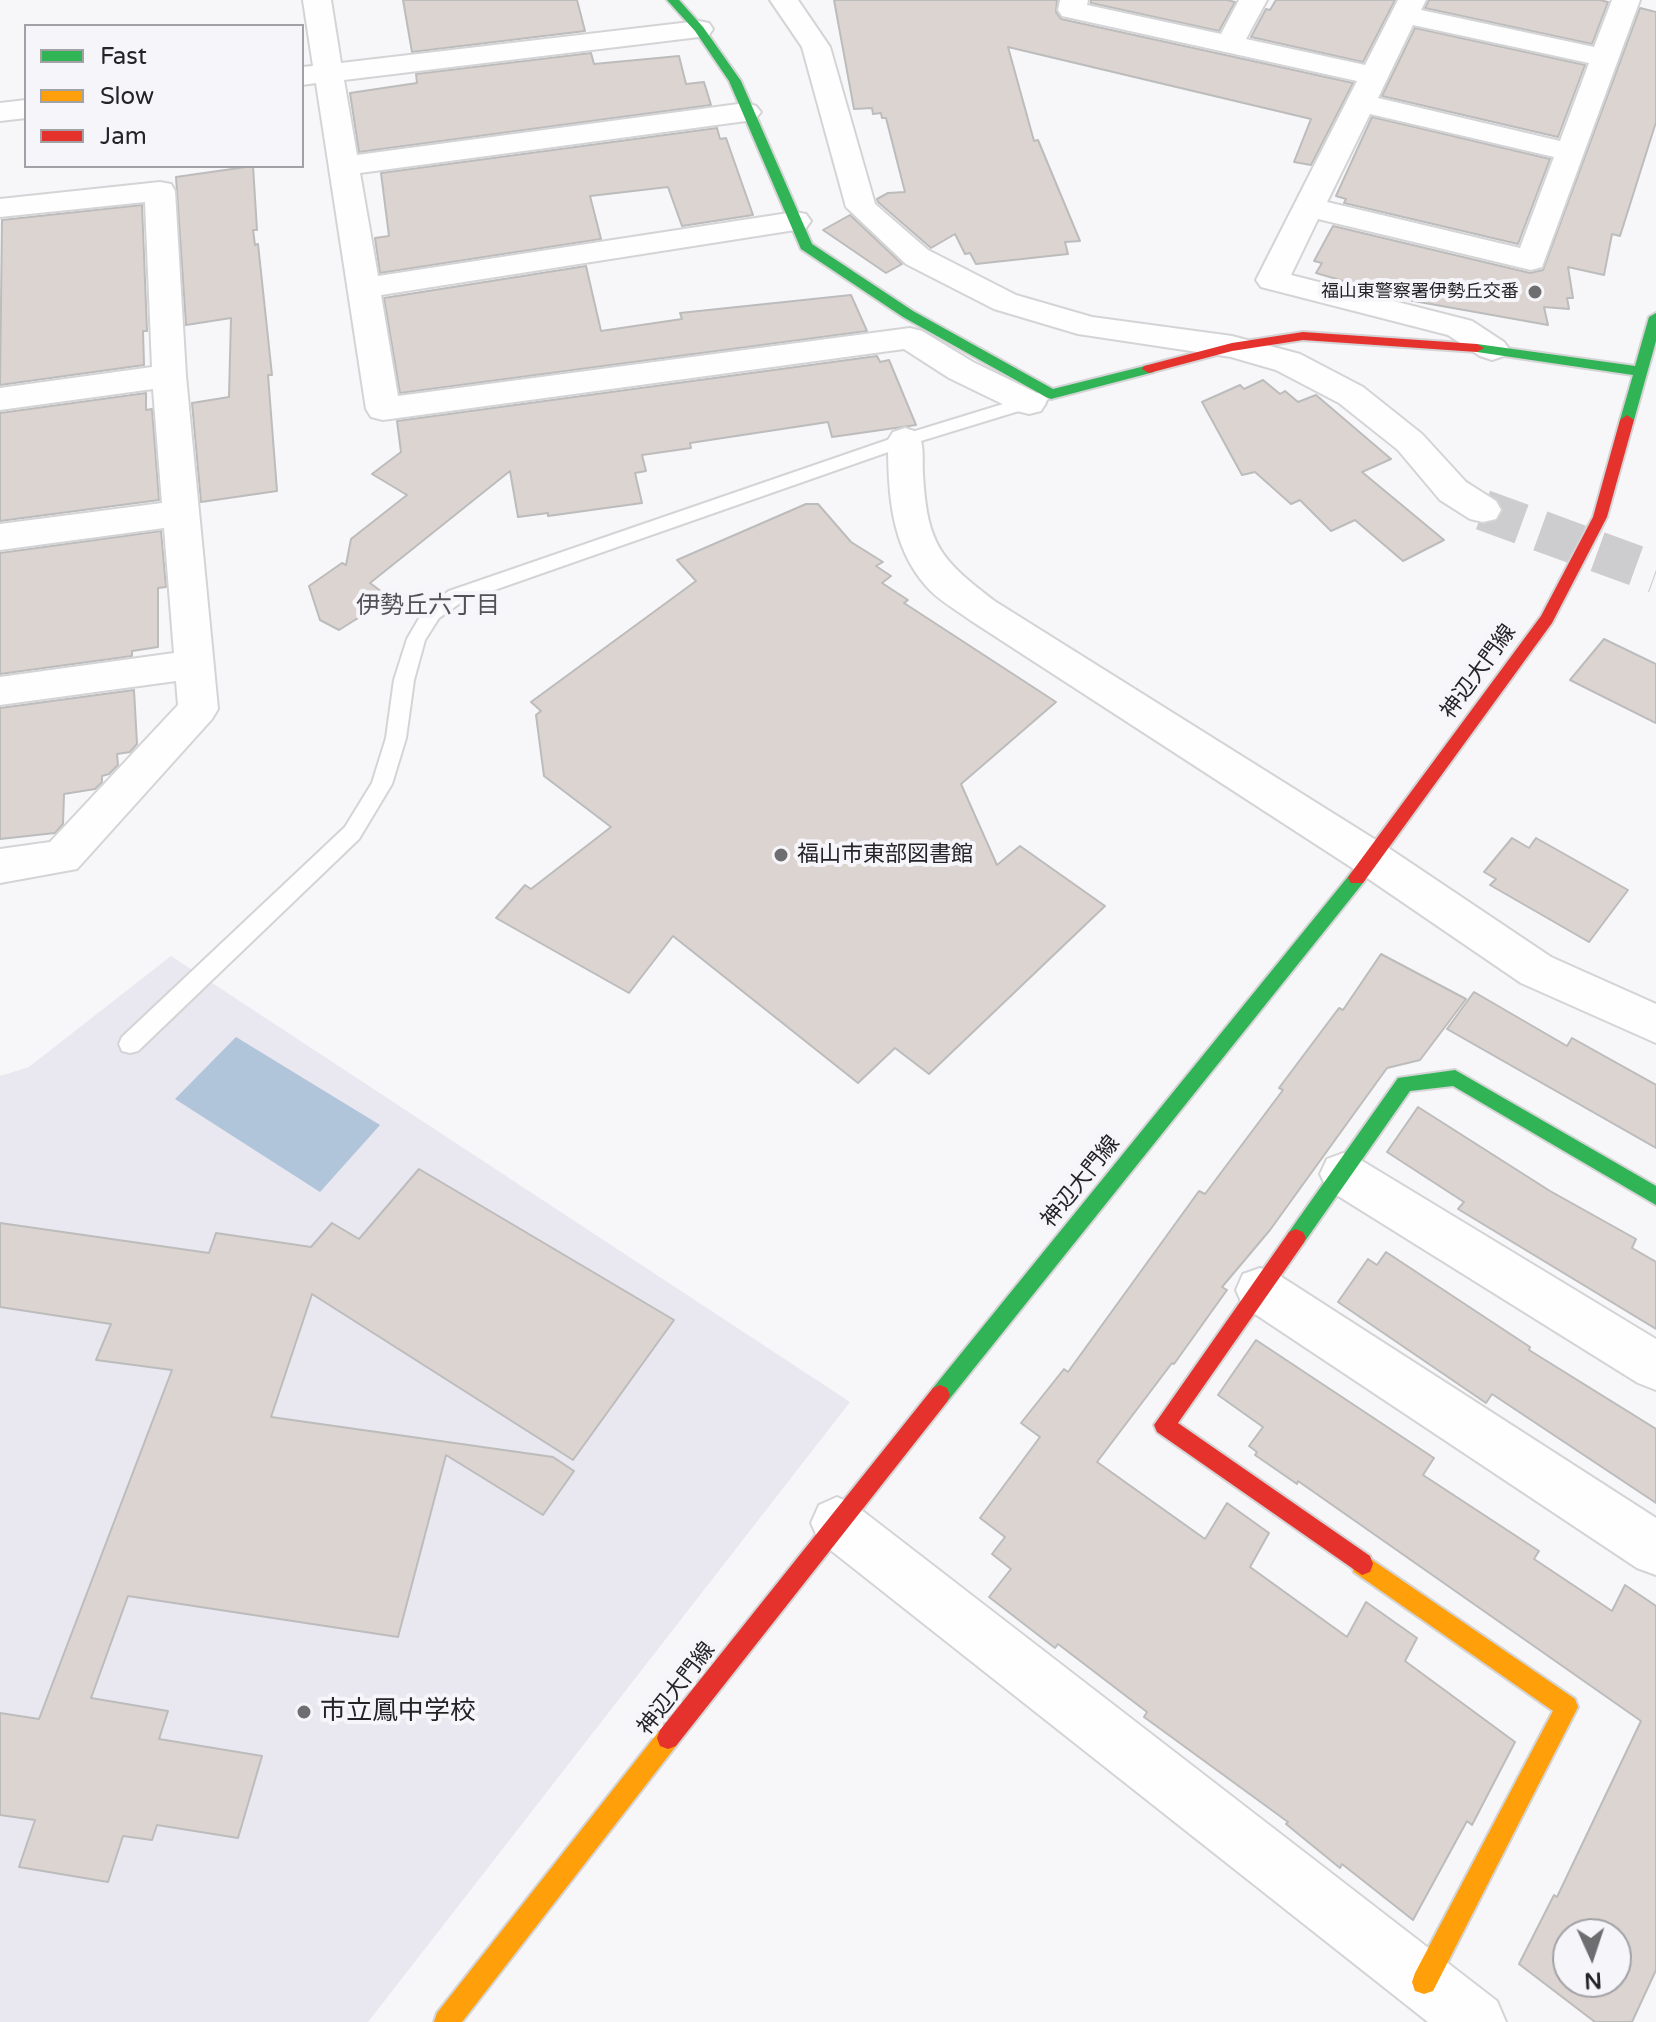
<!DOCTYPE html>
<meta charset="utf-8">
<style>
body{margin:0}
#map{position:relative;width:1656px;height:2022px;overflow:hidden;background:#f7f6f9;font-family:"Varela Round",sans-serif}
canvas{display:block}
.legend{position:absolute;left:24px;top:24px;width:280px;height:144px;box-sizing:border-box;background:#f6f5fa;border:2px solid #a2a1a5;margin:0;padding:10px 14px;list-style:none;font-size:24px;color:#242426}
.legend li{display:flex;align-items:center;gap:16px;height:40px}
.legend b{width:40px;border:2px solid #a2a1a5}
.north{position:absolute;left:1552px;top:1918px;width:80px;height:80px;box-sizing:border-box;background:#f6f5fa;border:2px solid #a2a1a5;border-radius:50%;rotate:177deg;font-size:22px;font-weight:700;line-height:32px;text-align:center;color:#242426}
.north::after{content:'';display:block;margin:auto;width:28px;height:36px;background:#6e6e70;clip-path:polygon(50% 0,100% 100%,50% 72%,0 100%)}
</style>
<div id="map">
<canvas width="1656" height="2022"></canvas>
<ul class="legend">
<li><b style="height:10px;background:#30b455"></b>Fast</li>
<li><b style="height:10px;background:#ff9f0a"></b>Slow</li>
<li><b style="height:10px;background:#e5322d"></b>Jam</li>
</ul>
<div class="north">N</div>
</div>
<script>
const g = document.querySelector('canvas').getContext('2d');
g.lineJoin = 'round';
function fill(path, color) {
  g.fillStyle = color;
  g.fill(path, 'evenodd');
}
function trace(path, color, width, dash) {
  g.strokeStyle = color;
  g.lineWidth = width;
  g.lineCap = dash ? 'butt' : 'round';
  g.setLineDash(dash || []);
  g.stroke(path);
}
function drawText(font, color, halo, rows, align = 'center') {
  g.font = font + ' "Varela Round","Noto Sans JP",sans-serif';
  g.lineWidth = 8;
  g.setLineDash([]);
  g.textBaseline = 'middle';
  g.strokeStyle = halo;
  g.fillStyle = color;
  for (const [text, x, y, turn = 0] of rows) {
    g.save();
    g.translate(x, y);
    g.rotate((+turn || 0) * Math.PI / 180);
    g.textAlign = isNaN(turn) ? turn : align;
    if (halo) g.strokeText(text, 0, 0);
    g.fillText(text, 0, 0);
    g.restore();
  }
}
fill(new Path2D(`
 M171 956 850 1402 368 2022H0V1076L29 1067Z`), '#e9e7ef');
fill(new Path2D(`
 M236 1037 380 1125 320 1192 175 1099Z`), '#b0c4da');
const building = new Path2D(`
 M403 0H577L585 31 412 52Z
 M834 0H1057L1056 12 1061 19 1353 83 1311 165 1294 162 1311 119 1008 47 1034 141 1038 140 1080 241 1065 242 1068 254 976 264 970 253 965 254 955 234 931 248 878 202 877 199 888 193 905 192 886 118H882L881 113 873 114 872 108 854 109Z
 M1091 0H1227L1235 2 1219 31 1091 3Z
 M1276 0H1395L1363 62 1251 37 1266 9 1270 10Z
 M1429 0H1600L1608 2 1592 44 1425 8Z
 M1640 8 1656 12V122L1620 236 1612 234 1604 275 1568 267 1573 298H1567L1569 309 1544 307 1548 325 1408 300 1316 273 1322 263 1314 261 1333 226 1530 273 1543 270Z
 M1415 28 1585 65 1558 137 1382 96Z
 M591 53 594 64 679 56 686 84 704 82 711 105 359 152 350 93 417 83 416 74Z
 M1372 117 1550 159 1518 244 1344 203 1346 199 1336 196Z
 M717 128 720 139 726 138 753 215 682 226 668 187 590 196 601 239 380 273 375 238 389 236 381 173Z
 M253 166 257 230H253L255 245 258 244 272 375H268L277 491 201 502 192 403 229 397 231 318 186 325 176 177Z
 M142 205 147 331H143L144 365 0 385 2 220Z
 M850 215 902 264 886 273 823 230Z
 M586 266 601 331 682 319 680 313 851 295 867 331 400 393 384 298Z
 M877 356 880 362 889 360 916 425 832 437 828 422 690 443 691 448 642 455 646 471 635 473 642 503 548 516V513L518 517 510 471 370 583 390 598 339 630 320 620 309 586 342 563 346 565 351 539 407 495 372 474 401 452 397 421Z
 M1263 380 1280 394 1285 391 1298 402 1316 395 1391 459 1362 472 1444 540 1403 561 1355 520 1331 531 1300 500 1291 504 1255 472 1242 475 1202 402 1240 385 1244 389Z
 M146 393V410L152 409 159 500 0 521V413Z
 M806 504H818L851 542 883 562 876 566 891 576 882 583 908 600 904 603 1056 702 961 784 997 865 1020 846 1105 906 929 1074 895 1048 858 1083 673 936 629 993 496 918 525 885 531 889 611 827 544 776 536 715 541 711 531 702 696 581 677 560Z
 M161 531 166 587 158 588V647L132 651V656L0 674V553Z
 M1604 639 1656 664V723L1570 680Z
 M134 690 137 744 130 752 117 754 118 765 109 774 102 776V782L95 789 64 794 63 824 55 833 0 839V708Z
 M1512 838 1529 848 1536 838 1628 890 1589 942 1490 885 1496 879 1484 872Z
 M1381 954 1466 999 1420 1060 1387 1068 1270 1230 1222 1287 1227 1290 1174 1364 1172 1363 1097 1462 1205 1539 1227 1503 1269 1533 1250 1567 1347 1637 1366 1602 1417 1638 1405 1661 1515 1742 1472 1825 1467 1821 1413 1920 1342 1864 1340 1868 1286 1824 1288 1822 1144 1717 1147 1712 1058 1644 1055 1648 989 1597 1011 1569 992 1554 1005 1537 980 1518 1040 1437 1021 1423 1064 1369 1068 1372 1199 1191 1205 1194 1283 1090 1279 1088 1339 1008 1343 1010Z
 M1474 992 1567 1046 1572 1038 1656 1085V1148L1447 1029Z
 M1418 1107 1550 1191 1636 1239 1632 1248 1656 1262V1329L1458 1209 1464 1202 1387 1152Z
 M419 1169 674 1320 573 1460 312 1294 271 1417 553 1457 574 1471 543 1515 446 1455 398 1637 128 1596 91 1698 168 1711 159 1739 262 1756 238 1838 157 1825 152 1840 123 1836 108 1882 19 1867 35 1820 0 1815V1713L39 1719 172 1370 96 1360 111 1324 0 1307V1223L209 1253 216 1233 311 1247 332 1223 359 1239Z
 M1386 1252 1530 1347 1529 1350 1656 1429V1503L1492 1394 1486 1403 1338 1302 1368 1259 1377 1265Z
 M1256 1340 1434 1458 1423 1475 1539 1551 1534 1559 1612 1611 1625 1585 1656 1606V1970L1632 2022H1595L1519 1964 1554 1895 1557 1897 1641 1721 1298 1481 1297 1484 1255 1455 1257 1452 1249 1446 1263 1427 1218 1395ZM1568 1934H1616V1982H1568Z`);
fill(building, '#dcd4d1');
trace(building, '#bdbcbc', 2);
trace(new Path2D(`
 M1483 510 1656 573`), '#cdcccf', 41, [41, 20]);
const lane = new Path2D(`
 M1039 393 1048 399 1045 403 911 444 463 601 439 618 425 640 414 680 406 738 392 784 359 839 138 1051 130 1053 122 1051 119 1044 122 1037 345 827 372 783 386 738 394 680 407 639 425 608 449 591 899 436Z`);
const street = new Path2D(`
 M303 0H331L341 63 699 21 709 23 713 29 709 35 699 37 344 80 357 155 746 103 756 106 761 112 756 118 746 121 360 173 378 276 795 212 806 214 811 221 806 228 795 230 381 295 398 396 910 328 922 331 973 362 1041 395 1046 403 1041 411 1029 414 1017 411 949 378 904 349 383 420 371 417 366 409 316 83 302 85V67L313 66Z
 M770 0H798L830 47 875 204 928 250 1016 295 1092 317 1232 336 1300 354 1363 387 1422 434 1466 482 1496 501 1501 510 1496 519 1483 522 1470 519 1440 500 1398 450 1339 403 1276 370 1231 357 1078 334 994 309 906 264 846 207 802 47Z
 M1060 0H1088L1087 5 1221 34 1239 0H1267L1246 39 1365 65 1398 0H1426L1421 10 1594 47 1612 0H1640L1542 267 1531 270 1318 219 1291 275 1472 321 1504 342 1509 349 1504 356 1492 360 1480 356 1448 335 1261 287 1256 280 1357 81 1062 16 1058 10ZM1413 25 1589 63 1560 141 1378 98ZM1370 114 1554 157 1520 248 1327 202Z
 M26 100V118L0 121V103Z
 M160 182 171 184 175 191 186 376 218 709 212 719 77 869 0 883V849L50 842 178 705 176 681 0 705V677L174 653 164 528 0 550V524L162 503 153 389 0 410V388L152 367 145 202 0 217V199Z
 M905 428 917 432C925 444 922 459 923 474 927 546 941 560 996 602L1387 847 1551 957 1656 1004V1043L1521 983 1357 871 970 620C955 609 938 600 926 586 890 545 888 491 888 440L893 432Z
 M1343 1153 1359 1159 1656 1339V1390L1638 1383 1327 1189 1320 1174 1327 1159Z
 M1260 1268 1277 1274 1656 1518V1575L1637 1568 1243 1306 1236 1290 1243 1274Z
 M837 1497 855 1505 1497 2001 1506 2022H1428L819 1541 811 1523 819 1505Z`);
const fast = new Path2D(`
 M667 0H679L703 27 741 81 812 244 913 311 1053 389 1149 365 1156 369 1154 372 1051 399 1046 397 903 317 801 249 729 81 695 31Z
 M1656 313V341L1634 420 1627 425 1620 420 1633 375 1477 352 1470 348 1477 344 1635 366 1649 317Z
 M1357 871 1366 878 1363 883 947 1402 940 1405 933 1402 930 1395 933 1388 1351 873Z
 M1455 1070 1656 1186V1205L1453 1086 1410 1091 1303 1244 1296 1247 1289 1244 1286 1238 1289 1232 1398 1078Z`);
const slow = new Path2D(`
 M1362 1553 1575 1699 1578 1707 1433 1991 1424 1994 1415 1991 1412 1982 1415 1973 1553 1711 1354 1572 1351 1564 1354 1556Z
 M668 1727 676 1730 679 1738 676 1746 462 2022H434L437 2013 660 1730Z`);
const jam = new Path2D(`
 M1303 332 1477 344 1484 348 1477 352 1303 340 1232 351 1149 373 1142 369 1144 366 1232 343Z
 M1627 415 1634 420 1607 517 1552 623 1363 883H1351L1348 878 1351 873 1541 616 1593 517 1620 420Z
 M1296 1229 1303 1232 1306 1238 1303 1244 1178 1423 1370 1556 1373 1564 1370 1572 1362 1575 1157 1432 1154 1425 1289 1232Z
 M940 1385 947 1388 950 1395 947 1402 676 1746 668 1749 660 1746 657 1738 660 1730 933 1388Z`);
trace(lane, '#d4d4d6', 4);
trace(street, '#d4d4d6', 4);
trace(fast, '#d4d4d6', 4);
trace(slow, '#d4d4d6', 4);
trace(jam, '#d4d4d6', 4);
fill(lane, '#fefefe');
fill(street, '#fefefe');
fill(fast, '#30b455');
fill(slow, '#ff9f0a');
fill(jam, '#e5322d');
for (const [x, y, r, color] of [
 [1535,292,8,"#6e6e70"],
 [781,855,8,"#6e6e70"],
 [304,1712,8,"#6e6e70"]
]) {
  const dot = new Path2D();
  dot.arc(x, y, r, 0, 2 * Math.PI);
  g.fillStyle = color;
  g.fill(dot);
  trace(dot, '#f6f5fa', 3);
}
drawText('18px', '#242426', '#f6f5fa', [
 ["福山東警察署伊勢丘交番",1519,292]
], 'right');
drawText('22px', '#242426', '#f6f5fa', [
 ["神辺大門線",1479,672,-54],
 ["神辺大門線",1081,1182,-51],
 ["神辺大門線",677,1689,-52]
]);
drawText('22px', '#242426', '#f6f5fa', [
 ["福山市東部図書館",797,855]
], 'left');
drawText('24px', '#525155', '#f6f5fa', [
 ["伊勢丘六丁目",428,607]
]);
drawText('26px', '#242426', '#f6f5fa', [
 ["市立鳳中学校",320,1712]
], 'left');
</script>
